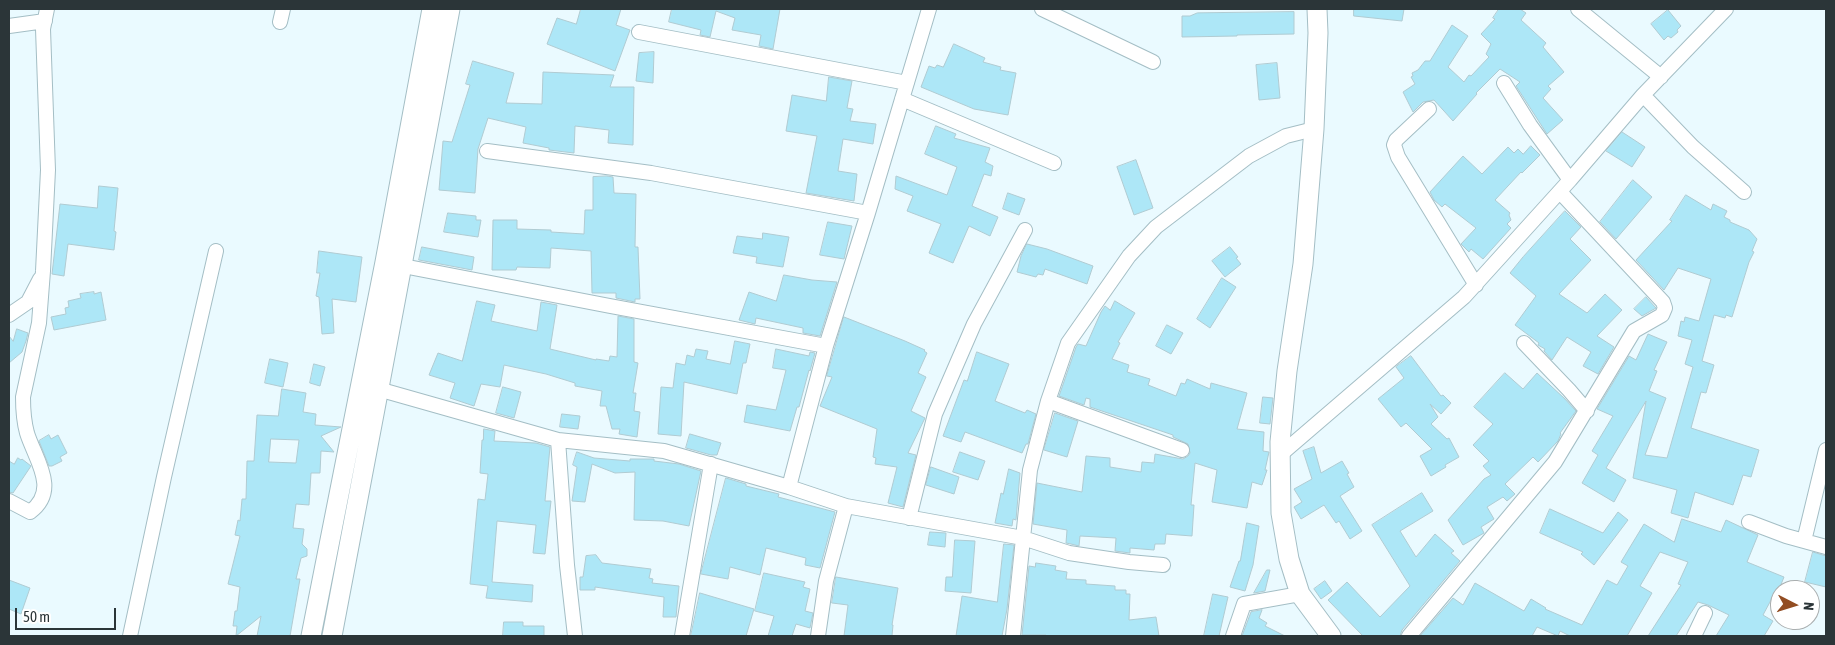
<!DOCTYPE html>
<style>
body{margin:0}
#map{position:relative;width:1835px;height:645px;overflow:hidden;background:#eafaff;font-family:"Asap Condensed",sans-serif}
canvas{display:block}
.frame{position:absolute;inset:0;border:10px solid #2b3538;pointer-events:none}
.north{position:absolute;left:1770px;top:580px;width:50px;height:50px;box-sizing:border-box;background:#fff;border:1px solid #aaaeaf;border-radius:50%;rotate:95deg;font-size:14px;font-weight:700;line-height:20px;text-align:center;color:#2b3538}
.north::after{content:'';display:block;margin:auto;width:18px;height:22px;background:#924d23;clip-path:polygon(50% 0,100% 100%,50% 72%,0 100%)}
.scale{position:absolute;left:15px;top:608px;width:101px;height:22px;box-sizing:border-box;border:2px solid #2b3538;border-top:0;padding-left:6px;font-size:15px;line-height:18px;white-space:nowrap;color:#2b3538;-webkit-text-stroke:4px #fff;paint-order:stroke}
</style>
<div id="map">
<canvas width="1835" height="645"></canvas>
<div class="frame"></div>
<div class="north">N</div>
<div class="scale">50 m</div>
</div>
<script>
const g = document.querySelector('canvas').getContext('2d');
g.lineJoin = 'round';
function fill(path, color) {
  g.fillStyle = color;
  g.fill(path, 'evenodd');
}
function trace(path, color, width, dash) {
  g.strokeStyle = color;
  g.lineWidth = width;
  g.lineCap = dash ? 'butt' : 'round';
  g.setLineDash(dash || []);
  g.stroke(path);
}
const building = new Path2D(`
 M581 9H621L616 25 630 30 615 71 547 44 557 18 576 24Z
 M672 9H780L773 49 759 46 761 35 732 30 735 18 716 11 710 37 700 35 701 30 669 22Z
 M1354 9H1404L1402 21 1354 16Z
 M1499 9H1520L1526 13 1521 20 1546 43 1543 47 1564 72 1548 86 1551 89 1543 98 1563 120 1547 134 1516 86 1520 82 1500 69 1476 93 1477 94 1453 121 1434 100 1423 102 1413 112 1403 92 1415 84 1411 77 1413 76 1412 73 1418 70 1425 61H1430L1452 25 1468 36 1448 67 1464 82 1469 75 1471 76 1489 57 1486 54 1491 44 1481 34 1495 19 1493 18Z
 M1668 10 1681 26 1677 30 1678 32 1671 38 1668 36 1664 40 1651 24Z
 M1294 12V34L1237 35V36L1182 37V16H1190L1197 13Z
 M954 44 985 58 983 62 1001 67 1000 70 1016 73 1008 115 974 109 921 87 929 66 935 68 937 65 943 67Z
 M654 52 653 83 636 81 639 53Z
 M473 61 514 73 506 103 542 104 543 72 614 75 610 87H634L633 145 608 143 609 130 575 126 574 153 549 150V148L523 143 526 127 488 118 478 149 475 193 439 190 443 141 452 142 470 85 466 84Z
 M1277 63 1280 98 1259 100 1256 65Z
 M829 77 852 81 847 108 853 109 850 121 876 124 873 144 843 139 838 171 857 174 854 201 806 193 817 136 786 131 792 95 826 101Z
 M936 126 956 134 954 138 990 148 985 162 993 166 991 176 984 174 972 206 998 217 990 236 969 226 953 263 929 253 941 224 907 211 913 196 895 189 896 176 947 195 957 167 925 154Z
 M1622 132 1645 147 1632 167 1606 151Z
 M1531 146 1540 155 1522 173 1521 172 1495 200 1510 213 1509 215 1511 220 1507 224 1511 228 1483 259 1471 249 1469 252 1461 244 1476 228 1445 204 1442 207 1434 200 1430 192 1463 156 1482 174 1508 147 1514 153 1518 149 1523 154Z
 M1136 160 1153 208 1134 215 1117 167Z
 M607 176 613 177 614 193 636 194 635 247H638L640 299H635V302L616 298V293H592L591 251 551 248 550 268 517 267 516 270H492L493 220H517V229L551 230V232L584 234 585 210H593V177Z
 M1633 180 1652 197 1616 239 1600 222Z
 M99 186 118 188 114 231 116 232 114 250 68 244 64 276 52 274 60 204 97 208Z
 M1008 193 1025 199 1019 215 1003 209Z
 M1686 195 1711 210 1713 204 1727 211 1724 217 1730 220V222L1749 230 1757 239 1752 251 1754 252 1749 262 1732 317 1726 315 1725 318 1714 315 1702 361 1714 365 1706 393 1701 392 1691 428 1759 450 1751 477 1743 475 1733 505 1695 492 1688 518 1671 513 1677 490 1633 478 1646 401 1606 468 1626 480 1614 502 1582 483 1598 455 1592 451 1613 416 1597 409 1629 356 1636 360 1648 334 1667 342 1654 370 1657 371 1649 391 1666 398 1645 455 1667 458 1693 367 1685 364 1692 340 1678 336 1681 321 1684 322 1685 317 1699 321 1711 279 1678 268 1664 290 1636 260 1672 221 1670 220Z
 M1565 211 1581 227 1570 239 1591 260 1559 294 1587 313 1605 294 1622 310 1597 336 1614 347 1598 374 1583 366 1591 352 1567 337 1552 360 1544 351 1545 349 1538 345 1539 343 1515 325 1536 296 1510 273 1523 257Z
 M448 213 476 216V220H481L478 237 444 232Z
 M828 222 852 226 844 259 820 255Z
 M763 233 789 237 783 267 756 263 757 257 733 253 737 236 762 239Z
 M1027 244 1047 249 1093 266 1087 284 1045 269 1043 275 1038 274 1036 277 1017 272 1021 256Z
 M422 247 474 257 472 270 419 260Z
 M1230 247 1238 257 1236 258 1241 264 1225 277 1212 261Z
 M319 251 362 257 356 302 332 299 334 333 322 334 319 297 316 296 320 273H317Z
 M784 275 812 280 837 282 820 336 803 333V328L756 318 755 324 739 320 749 292 776 301Z
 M1222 278 1236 287 1210 328 1197 319Z
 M94 292V294L101 292 106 320 54 330 51 317 66 314 65 308 69 307 68 301 81 298 80 294Z
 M1646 297 1656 308 1642 316 1634 309Z
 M477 301 495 305 491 321 537 331 541 302 557 305 550 349 596 360V359L609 361 610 356 617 357 618 316 634 319V362L638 363 633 393H636L634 411 640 412 637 437 619 434 620 429H612L606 406H600L602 391 575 386V383L546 374 504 365 500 387 481 384 474 406 450 398 455 383 429 375 438 353 462 361Z
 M1115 301 1135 313 1118 342 1120 343 1112 359 1129 365 1127 372 1150 379 1148 385 1176 396 1181 383 1185 384 1187 379 1210 389 1211 383 1247 393 1237 429 1264 432 1263 451 1269 452 1265 470H1267L1262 485 1252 482 1247 508 1212 502 1217 470 1195 463 1191 505H1194L1192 536 1166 534 1165 544H1155L1154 550 1130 548V553L1115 551 1116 538 1080 536 1079 546 1071 544 1066 543 1067 530 1033 524 1037 483 1082 492 1086 456 1110 458V467L1141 472 1142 462 1154 463 1155 454 1183 459 1188 456 1190 453 1188 444 1173 437V435L1090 407V399L1086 398 1084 405 1059 396 1076 347 1078 344 1086 346 1101 312 1105 306 1110 310Z
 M844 317 905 341 925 350 924 351 927 353 918 373 926 377 911 411 925 418 908 453 916 455 903 507 888 503 897 467 875 464 876 458 873 457 877 429 820 406 832 377 827 376Z
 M1167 325 1183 333 1171 354 1156 346Z
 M17 329 28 333 26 341 22 352 9 363V336L13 341Z
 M735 341 750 344 746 363H743L737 394 684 382 681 436 658 434 661 387 673 388 676 363 685 365 687 355 694 357 696 349 708 351 706 359 730 364Z
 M776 349 809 356 810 352 815 353 810 371 809 370 799 407H797L790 431 744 422 747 405 776 410 786 370 773 368Z
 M977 352 1009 364 995 401 1025 413 1027 410 1036 414 1028 444H1026L1022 453 965 432 961 442 943 436 964 380 967 381Z
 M1411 356 1441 396 1443 395 1451 403 1441 414 1430 404 1438 417 1431 424 1447 439 1449 438 1459 457 1445 465 1446 467 1431 476 1420 456 1432 449 1406 423 1401 427 1378 399 1404 378 1396 367Z
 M270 359 288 363 283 387 265 383Z
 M314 364 325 367 320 386 310 383Z
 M1505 373 1523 389 1537 373 1564 398 1576 411 1560 433 1561 434 1558 441 1538 462 1533 457 1505 484 1515 494 1507 501 1503 497 1487 507 1494 519 1481 527 1484 533 1463 545 1448 520 1484 479 1491 475 1483 466 1489 461 1473 445 1493 424 1474 407Z
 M503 387 521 392 514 418 496 413Z
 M282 389 306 393 303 412 316 414 315 425 341 427 321 436 334 452 321 451 320 473H311L309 505 296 504 293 528 304 529 302 544 307 549V556L301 558 296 579H300L290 636H257L261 616 236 636 237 626H233L235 611H237L240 587 228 584 240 536 235 535 238 520 240 521 242 499H246L247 461H254L257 415 278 416ZM271 439 299 440 296 463 269 462Z
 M1263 397 1273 398 1270 424 1260 423Z
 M1055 413 1078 421 1067 457 1044 450Z
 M562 414 580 416 578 429 560 427Z
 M484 429 495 431 494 441 536 443 550 447 545 501H551L545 554 533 553 536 525 497 521 492 582 533 585 532 602 486 598 488 586 470 584 478 499 485 500 488 474 480 473 482 440H483Z
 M690 434 721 443 717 455H711L686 448Z
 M49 435 51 439 58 435 67 453 60 457 62 461 52 466H49L39 441Z
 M1314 447 1321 473 1342 461 1349 473 1347 474 1354 487 1340 496 1362 531 1350 539 1339 521 1336 523 1324 505 1301 519 1294 507 1302 502 1294 489 1312 479 1303 451Z
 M577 452 594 458 630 461V459H654V461L679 464 701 471 689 526 663 521 634 520 635 472 615 473 592 464 585 502 572 501 577 467 573 465Z
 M960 452 985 461 978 480 953 472Z
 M18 458 21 460 22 459 31 466 13 493 9 492V461L14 464Z
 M931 467 959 477 954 494 926 485Z
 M1009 469 1020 473 1016 520 1013 519 1012 526 995 523 1001 493 1003 494Z
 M726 478 746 484V486L779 494 778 497 835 512 820 568 805 565 806 558 766 548 760 575 730 567 728 579 701 574Z
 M1422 493 1433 511 1400 531 1416 557 1435 534 1454 551 1451 553 1460 561 1402 630 1400 636H1363L1328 600 1347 582 1380 617 1410 586 1372 525Z
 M1550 509 1603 533 1618 512 1628 520 1594 565 1581 554 1583 552 1540 533Z
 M1682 519 1721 532 1726 520 1758 535 1747 562 1784 577 1780 587H1778L1763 615 1773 621 1764 636H1716L1729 615 1708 605 1698 602 1676 636H1648L1681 585 1678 584 1688 562 1660 552 1640 586 1652 593 1627 636H1570L1560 631 1558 636 1537 627 1532 636H1420L1453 598 1463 605 1475 583 1524 611 1531 599 1546 608 1545 609 1582 625 1607 580 1617 585 1628 566 1621 562 1644 524 1674 542Z
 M1247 523 1259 526 1253 565 1245 591 1230 587 1239 561H1240Z
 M930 532 946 533 945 547 928 545Z
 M955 540 975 541 971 593 945 591 946 577H952Z
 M1004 544 1014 545 1007 609 1002 636H956L962 596 997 602Z
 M1813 552 1826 556V587L1805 582Z
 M596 555 602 563 651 569 649 578 653 579 652 583 679 586 676 617H663L664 597 595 587V590H580V577H583L586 556Z
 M1036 563 1056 566 1055 570 1067 572 1066 579 1086 580V584L1115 586V590H1126V594H1130L1129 620 1156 617 1159 636H1046V635H1022L1029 566 1035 567Z
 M1267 570H1270L1265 591 1254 593Z
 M764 573 805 582 803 587 810 589 805 611 813 613 810 628 796 624 792 636H768L774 616 755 611Z
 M836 577 898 588 892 625H893L892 636H844L848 605 832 603Z
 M9 580 30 588 21 614 9 609Z
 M1325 581 1332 591 1321 599 1314 589Z
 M700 593 754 609 746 636H691Z
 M1213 594 1228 597 1219 636H1204Z
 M1262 610 1259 618 1267 623 1265 626 1285 636H1242L1251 612Z
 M504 622H523V626H544V636H503Z`);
fill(building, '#ade7f7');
trace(building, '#b0cbd2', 1);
const street = new Path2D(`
 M1042 9 1153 62
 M1578 9 1661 77
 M280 22 283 9
 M9 26 45 21
 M639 32 907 83
 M1504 83 1530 125 1570 180
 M1643 95 1693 147 1744 192
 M902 99 1054 163
 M1429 109 1396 140 1394 145 1398 157 1476 285
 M487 151 651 173 868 213
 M403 266 610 306 826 346
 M9 315 28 302 40 279
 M1524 343 1569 390 1587 411
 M378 389 558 440 664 451 789 487 846 506 1023 538 1069 553 1129 562 1163 565
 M1048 401 1182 450
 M558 440 567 565 575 636
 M1280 455 1464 297 1570 180 1643 95 1726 9
 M789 487 826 346 868 213 929 9
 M9 501 30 512C60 490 35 459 27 433 24 422 23 409 23 397L39 323 43 271 48 170 43 29 47 9
 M909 518 935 414 974 324 1025 230
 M1749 522 1786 536 1826 547
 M1804 541 1826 450
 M130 636 164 477 216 251
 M682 636 711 464
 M818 636 826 581 846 506
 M1013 636 1030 470 1048 401 1068 343 1129 256 1156 227 1249 156 1286 136 1314 129
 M1233 636 1244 604 1300 594
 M1409 636 1555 462 1634 331 1662 315 1665 308 1663 302 1560 192
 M1694 636 1705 613`);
const secondary = new Path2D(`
 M1317 9 1318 33 1314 129 1303 264 1287 371 1280 442 1281 513 1289 559 1300 594 1331 636
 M311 636 385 262 432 9
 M332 636C371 427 412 218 450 9`);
trace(street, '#a4bec5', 16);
trace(secondary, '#a4bec5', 21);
trace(street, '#fff', 14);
trace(secondary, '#fff', 19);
</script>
